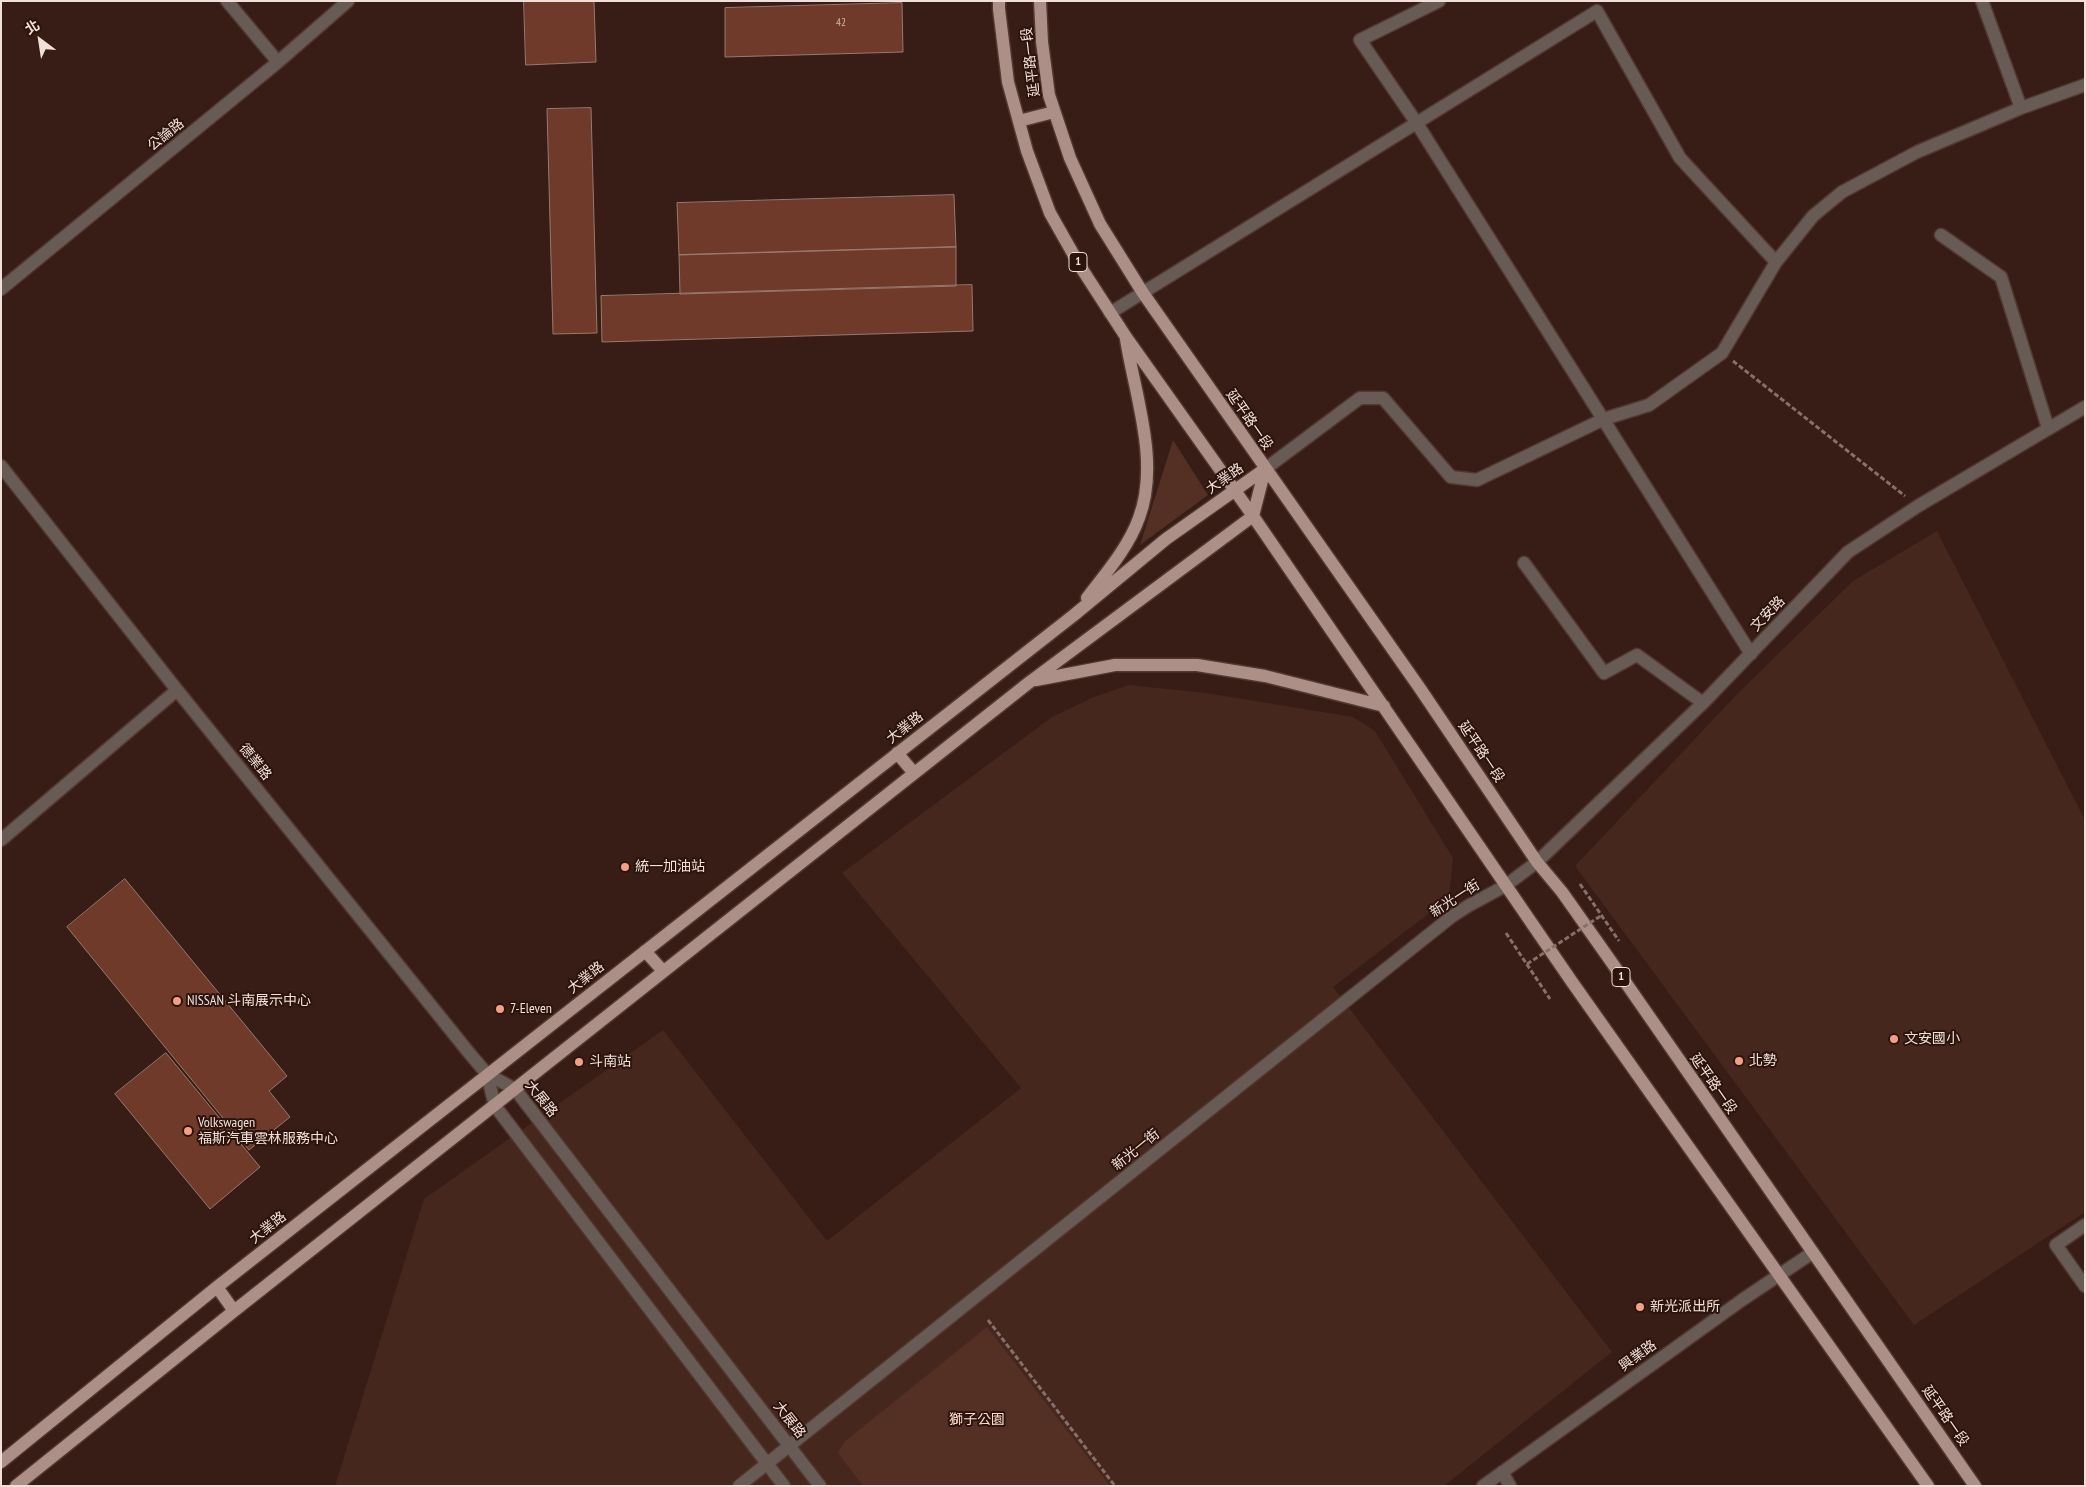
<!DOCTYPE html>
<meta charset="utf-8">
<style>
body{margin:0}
#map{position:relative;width:2086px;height:1487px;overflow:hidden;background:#371d15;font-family:"PT Sans Narrow","Noto Sans TC",sans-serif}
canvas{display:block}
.frame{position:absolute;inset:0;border:2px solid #f1dfd9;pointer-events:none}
.north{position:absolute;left:15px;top:15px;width:50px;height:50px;-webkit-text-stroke:4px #2c140c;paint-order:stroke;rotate:329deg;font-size:14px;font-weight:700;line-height:20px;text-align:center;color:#f1dfd9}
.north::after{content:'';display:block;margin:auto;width:18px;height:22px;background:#f1dfd9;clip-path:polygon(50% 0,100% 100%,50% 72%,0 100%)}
</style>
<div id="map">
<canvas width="2086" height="1487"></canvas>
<div class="frame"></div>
<div class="north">北</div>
</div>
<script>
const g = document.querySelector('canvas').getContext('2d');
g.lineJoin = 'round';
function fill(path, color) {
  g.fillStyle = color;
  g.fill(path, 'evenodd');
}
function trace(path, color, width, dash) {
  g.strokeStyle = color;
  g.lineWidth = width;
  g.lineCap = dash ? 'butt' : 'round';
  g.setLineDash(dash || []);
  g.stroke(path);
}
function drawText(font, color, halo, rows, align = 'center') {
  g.font = font + ' "PT Sans Narrow","Noto Sans TC",sans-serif';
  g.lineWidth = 4;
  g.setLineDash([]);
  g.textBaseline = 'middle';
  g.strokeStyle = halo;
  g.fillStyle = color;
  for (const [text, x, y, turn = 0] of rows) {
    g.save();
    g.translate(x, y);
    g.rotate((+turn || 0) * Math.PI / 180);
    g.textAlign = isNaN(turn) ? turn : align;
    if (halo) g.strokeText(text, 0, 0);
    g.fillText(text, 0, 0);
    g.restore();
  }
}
fill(new Path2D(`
 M1937 531 2085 820V1212L1914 1325 1575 866 1740 691 1853 581Z
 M1129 685 1206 693 1353 717 1375 731 1453 858 1449 898 1333 987 1612 1352 1444 1486H335L424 1199 663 1030 827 1241 1021 1088 842 873 1052 717 1094 697Z`), '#46271d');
fill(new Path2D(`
 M1173 440 1208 495 1140 545Z
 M987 1327 1110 1486H863L838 1453 844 1442Z`), '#532f24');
const building = new Path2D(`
 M524 1H594L596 62 526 65Z
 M902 3 903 52 725 57V8Z
 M591 108 597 333 553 334 547 109Z
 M954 195 956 247 679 255 677 203Z
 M956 247V286L680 294 679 255Z
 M972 285 973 331 602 342 601 296Z
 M125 879 287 1076 269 1091 290 1117 249 1150 67 927Z
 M166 1053 260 1167 210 1209 115 1094Z`);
fill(building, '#6f3a2a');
trace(building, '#99796f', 1);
const minor = new Path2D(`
 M227 1 278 62
 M1439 1 1360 40 1416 122 1751 654
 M1982 1 2021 108
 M1941 235 2001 277 2048 428
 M1 289 278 62 348 1
 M1110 313 1597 11 1680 158 1776 262
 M1 466 177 690 470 1054 487 1074 515 1089 820 1486
 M1265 469 1360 398H1383L1451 477 1477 480 1604 419 1649 405 1722 353 1776 262 1813 216 1842 192 1917 152 2021 108 2085 85
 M1524 563 1604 673 1637 655 1703 703
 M1 840 177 690
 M487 1074 495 1106 784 1486
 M2085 1225 2056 1245 2085 1286
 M1502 1472 1510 1486
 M739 1486 1451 917 1468 906 1505 886 1537 862 1703 703 1848 552 1918 506 2085 407
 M1483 1486 1742 1300 1812 1253`);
const major = new Path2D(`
 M999 1V9L1008 82 1027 151 1050 213 1080 266 1126 337 1253 516 1572 982 1928 1486
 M1040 1 1042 42 1049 95 1070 158 1100 224 1143 293 1419 687 1537 862 1562 892 1610 960 1975 1486
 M1019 121 1054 112
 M1087 598C1106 573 1128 548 1139 518 1160 462 1135 396 1126 339
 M1036 680 1115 665H1197L1265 676 1384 706
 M897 753 914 773
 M645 951 663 971
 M217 1287 234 1311
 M1 1462 217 1287 1074 615 1166 539 1265 469
 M16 1486 234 1311 1031 681 1253 516 1265 469`);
trace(minor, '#513830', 15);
trace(major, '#513830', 15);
trace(new Path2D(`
 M1733 361 1905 496
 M1580 884 1619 941
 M1506 933 1550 999
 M988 1320 1115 1486`), '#867069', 3, [5, 2.5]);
trace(minor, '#685b56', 12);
trace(major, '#ac9087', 12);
trace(new Path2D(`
 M1527 964 1602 915`), '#867069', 3, [5, 2.5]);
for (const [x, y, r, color] of [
 [625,867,5,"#f39f85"],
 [177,1001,5,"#f39f85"],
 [500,1009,5,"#f39f85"],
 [1894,1039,5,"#f39f85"],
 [1739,1061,5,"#f39f85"],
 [579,1062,5,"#f39f85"],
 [188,1131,5,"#f39f85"],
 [1640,1307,5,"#f39f85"]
]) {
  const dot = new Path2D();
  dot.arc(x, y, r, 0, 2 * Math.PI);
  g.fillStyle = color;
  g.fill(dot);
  trace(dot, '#2c140c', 2);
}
drawText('11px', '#d0b6ad', null, [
 ["42",841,23]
]);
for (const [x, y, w] of [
 [1078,262,18],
 [1621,977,18]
]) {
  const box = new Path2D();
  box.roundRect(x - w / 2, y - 9.5, w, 19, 4);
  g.fillStyle = '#2c140c';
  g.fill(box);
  trace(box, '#f1dfd9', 1);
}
drawText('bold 12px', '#f1dfd9', null, [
 ["1",1078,262],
 ["1",1621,977]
]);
drawText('14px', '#f1dfd9', '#2c140c', [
 ["延平路一段",1031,62,-97],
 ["公論路",166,135,-39],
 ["延平路一段",1249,420,55],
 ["大業路",1225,479,-35],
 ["文安路",1768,614,-46],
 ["大業路",905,728,-38],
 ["延平路一段",1481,752,56],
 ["德業路",255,762,51],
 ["新光一街",1455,899,-33],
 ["大業路",586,978,-38],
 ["延平路一段",1713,1084,55],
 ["大展路",541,1099,51],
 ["新光一街",1136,1150,-39],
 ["大業路",268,1228,-38],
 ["興業路",1638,1356,-36],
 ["延平路一段",1945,1416,55],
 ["大展路",789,1420,52]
]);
drawText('14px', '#f1dfd9', '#2c140c', [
 ["統一加油站",635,867],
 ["NISSAN 斗南展示中心",187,1001],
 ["7-Eleven",510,1009],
 ["文安國小",1904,1039],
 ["北勢",1749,1061],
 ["斗南站",589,1062],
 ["Volkswagen",198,1123],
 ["福斯汽車雲林服務中心",198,1139],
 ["新光派出所",1650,1307]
], 'left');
drawText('14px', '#ffdbcf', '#2c140c', [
 ["獅子公園",977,1420]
]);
</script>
